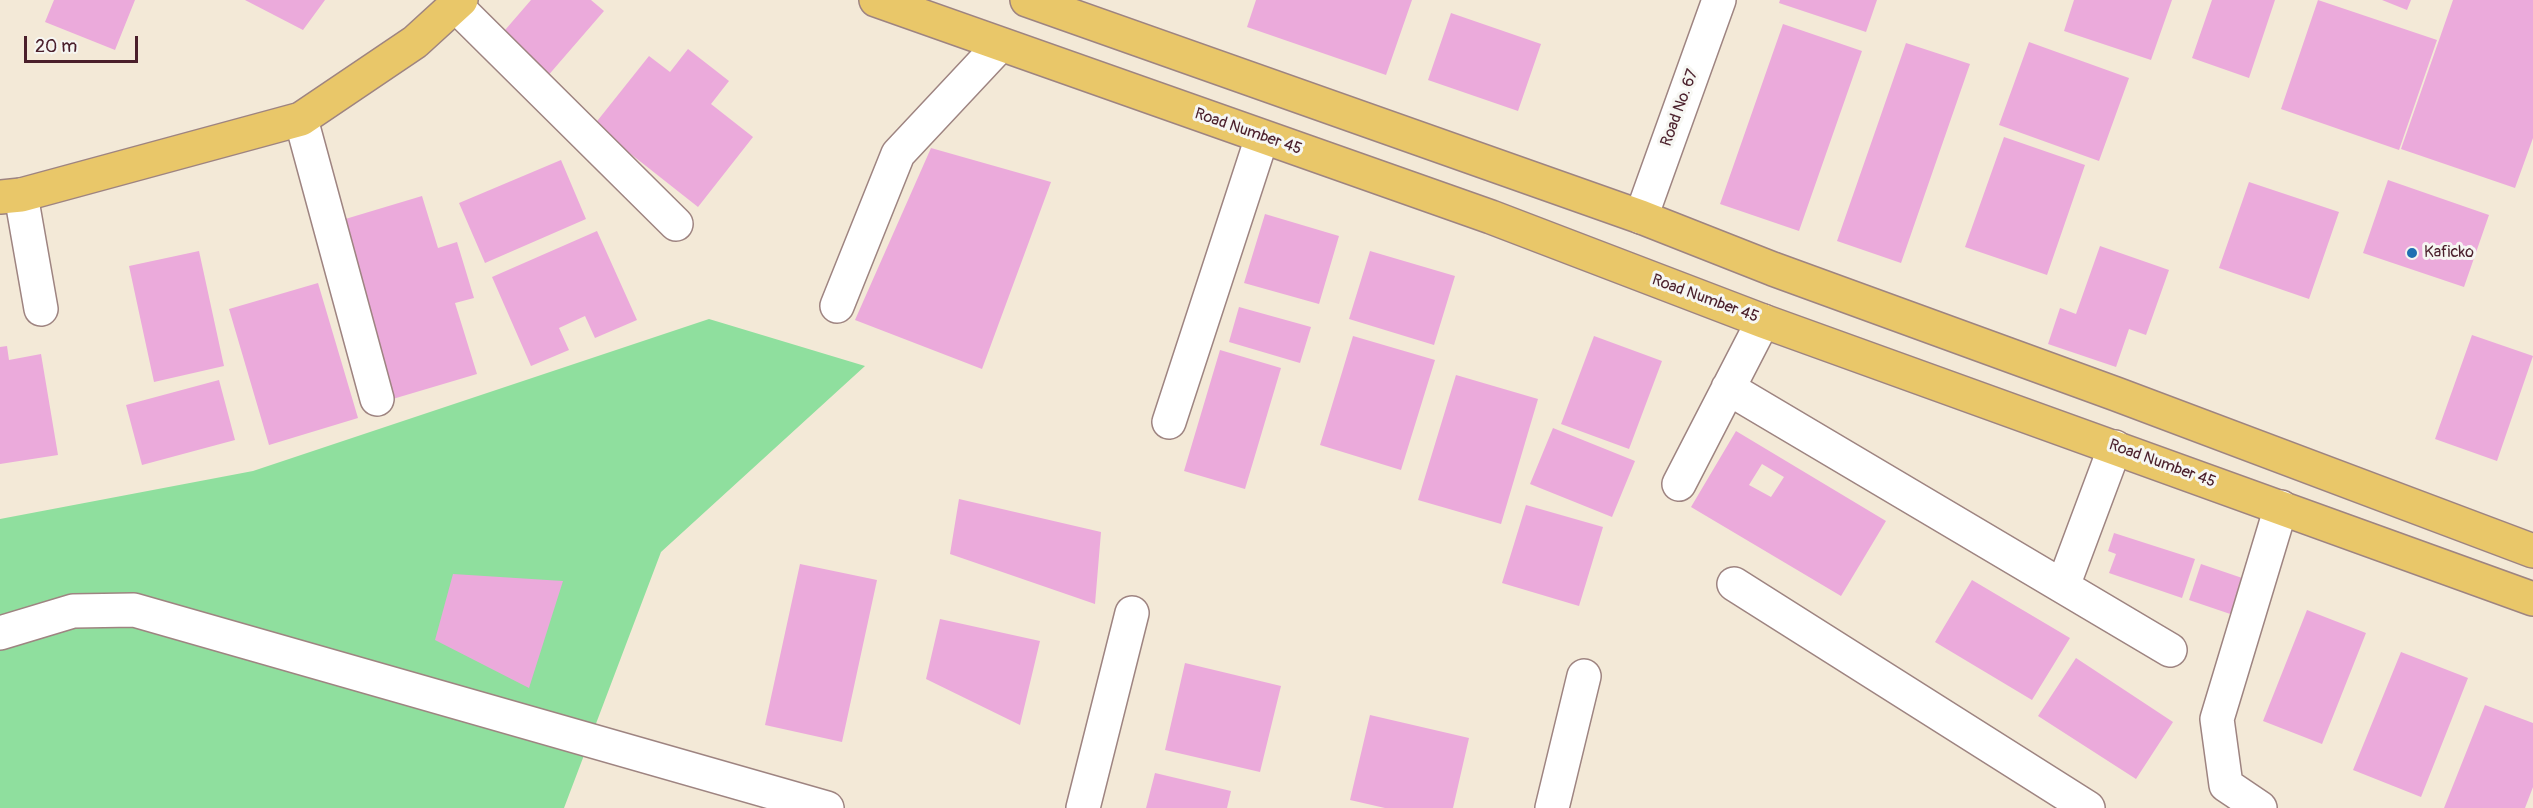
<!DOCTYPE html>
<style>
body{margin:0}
#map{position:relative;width:2533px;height:808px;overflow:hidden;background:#f3e9d7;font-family:Pangolin,sans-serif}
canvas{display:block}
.scale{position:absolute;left:24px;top:36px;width:114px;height:27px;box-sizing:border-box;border:3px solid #4a1f2b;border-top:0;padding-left:8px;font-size:18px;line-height:21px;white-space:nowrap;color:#4a1f2b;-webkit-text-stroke:4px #f6f6f2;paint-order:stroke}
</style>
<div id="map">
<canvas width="2533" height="808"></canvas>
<div class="scale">20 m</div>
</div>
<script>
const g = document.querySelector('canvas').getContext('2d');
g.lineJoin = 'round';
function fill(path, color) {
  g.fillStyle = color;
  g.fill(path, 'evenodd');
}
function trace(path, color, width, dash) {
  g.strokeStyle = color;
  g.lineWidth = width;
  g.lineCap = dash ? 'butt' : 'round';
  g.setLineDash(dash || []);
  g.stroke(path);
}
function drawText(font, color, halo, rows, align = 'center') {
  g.font = font + ' Pangolin,sans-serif';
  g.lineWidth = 6;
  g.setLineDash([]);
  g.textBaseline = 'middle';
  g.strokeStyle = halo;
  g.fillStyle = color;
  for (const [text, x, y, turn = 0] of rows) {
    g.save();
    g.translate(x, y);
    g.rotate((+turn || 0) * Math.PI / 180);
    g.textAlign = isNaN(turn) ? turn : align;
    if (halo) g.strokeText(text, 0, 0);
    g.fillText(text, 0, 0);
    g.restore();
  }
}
fill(new Path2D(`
 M709 319 865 366 661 552 564 808H0V519L253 471Z`), '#8fdf9e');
fill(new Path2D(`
 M54 0H135L115 50 45 22Z
 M245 0H325L303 30Z
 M531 0H591L604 11 546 78 499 37Z
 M1256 0H1412L1386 75 1247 27Z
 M1780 0H1877L1866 32 1779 3Z
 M2074 0H2172L2151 60 2064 31Z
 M2212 0H2275L2249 78 2192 58Z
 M2318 0 2437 40 2399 150 2281 109Z
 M2382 0H2411L2407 10Z
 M2453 0H2533V138L2515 188 2401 149Z
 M1451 13 1541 44 1518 111 1428 80Z
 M1783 24 1862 51 1799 231 1720 204Z
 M2029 42 2129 78 2099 161 1999 125Z
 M1906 43 1970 64 1901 263 1837 241Z
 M688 49 729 81 711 104 753 137 698 207 594 125 649 56 670 72Z
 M2004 137 2085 165 2047 275 1965 247Z
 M931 148 1051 182 982 369 855 320Z
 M561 160 586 219 485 263 459 203Z
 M2388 180 2489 215 2464 287 2363 253Z
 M2249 182 2339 212 2309 299 2219 268Z
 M422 196 438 248 457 242 474 298 455 303 477 374 386 401 332 223Z
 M1265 214 1339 236 1319 304 1244 283Z
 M597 231 637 320 595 338 585 316 559 328 569 350 531 366 492 277Z
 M2100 246 2169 270 2146 335 2129 329 2116 367 2048 344 2060 308 2076 314Z
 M199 251 224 366 154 382 129 266Z
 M1370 251 1455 276 1434 345 1349 319Z
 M318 283 358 418 269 445 229 309Z
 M1239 307 1311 327 1300 363 1229 342Z
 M2472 335 2533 356 2497 461 2435 439Z
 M1353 336 1435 360 1401 470 1320 445Z
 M1594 336 1662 361 1629 449 1561 424Z
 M7 346 9 360 41 354 58 455 0 464V347Z
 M1220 350 1281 368 1245 489 1184 471Z
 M1456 375 1538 399 1501 524 1418 500Z
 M219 380 235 440 142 465 126 405Z
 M1553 428 1635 461 1612 517 1530 484Z
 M1736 431 1886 521 1841 596 1691 507ZM1762 464 1784 477 1771 497 1749 485Z
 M959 499 1101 532 1095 604 950 554Z
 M1526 505 1603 527 1579 606 1502 583Z
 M2114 533 2195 559 2182 598 2109 573 2116 554 2108 551Z
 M800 564 877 580 842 742 765 725Z
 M2201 564 2254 582 2242 618 2189 600Z
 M453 574 563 581 529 688 435 640Z
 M1972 580 2070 638 2032 700 1935 642Z
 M2307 610 2366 633 2322 744 2263 721Z
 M940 619 1040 641 1020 725 926 679Z
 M2401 652 2468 678 2421 797 2353 770Z
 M2076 658 2173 722 2136 779 2038 716Z
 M1185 663 1281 686 1260 772 1165 750Z
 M2485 705 2533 723V787L2525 808H2444Z
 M1370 715 1469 738 1453 808H1385L1350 800Z
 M1155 773 1231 791 1227 808H1146Z`), '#ebaadb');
const minor = new Path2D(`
 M456 6 676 224
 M301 119 377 399
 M21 195 41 309
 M1641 217 1719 0
 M837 306 898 154 1000 45
 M1728 388 2170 650
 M1169 422 1262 137
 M1679 484 1763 321
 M1734 584 2088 808
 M2063 586 2115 447
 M0 633 73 611 134 610 827 808
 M1083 808 1132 613
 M1552 808 1584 676
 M2260 808 2226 785 2217 719 2281 507`);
const major = new Path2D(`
 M876 0 1491 217 1763 321 2533 599
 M1027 0 1641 217 1773 269 2116 394 2533 551
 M0 197 21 195 301 119 415 42 461 0`);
trace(minor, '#9e8481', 36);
trace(major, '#9e8481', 36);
trace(minor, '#fff', 33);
trace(major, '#e9c769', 33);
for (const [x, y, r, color] of [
 [2412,253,6,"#1f6fb2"]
]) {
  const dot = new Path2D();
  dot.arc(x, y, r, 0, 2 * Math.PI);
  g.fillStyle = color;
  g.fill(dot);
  trace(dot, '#f6f6f2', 2);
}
drawText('16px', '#4a1f2b', '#f6f6f2', [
 ["Road No. 67",1680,108,-70],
 ["Road Number 45",1248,132,19],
 ["Road Number 45",1705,299,20],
 ["Road Number 45",2162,464,20]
]);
drawText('16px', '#4a1f2b', '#f6f6f2', [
 ["Kaficko",2424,253]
], 'left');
</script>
